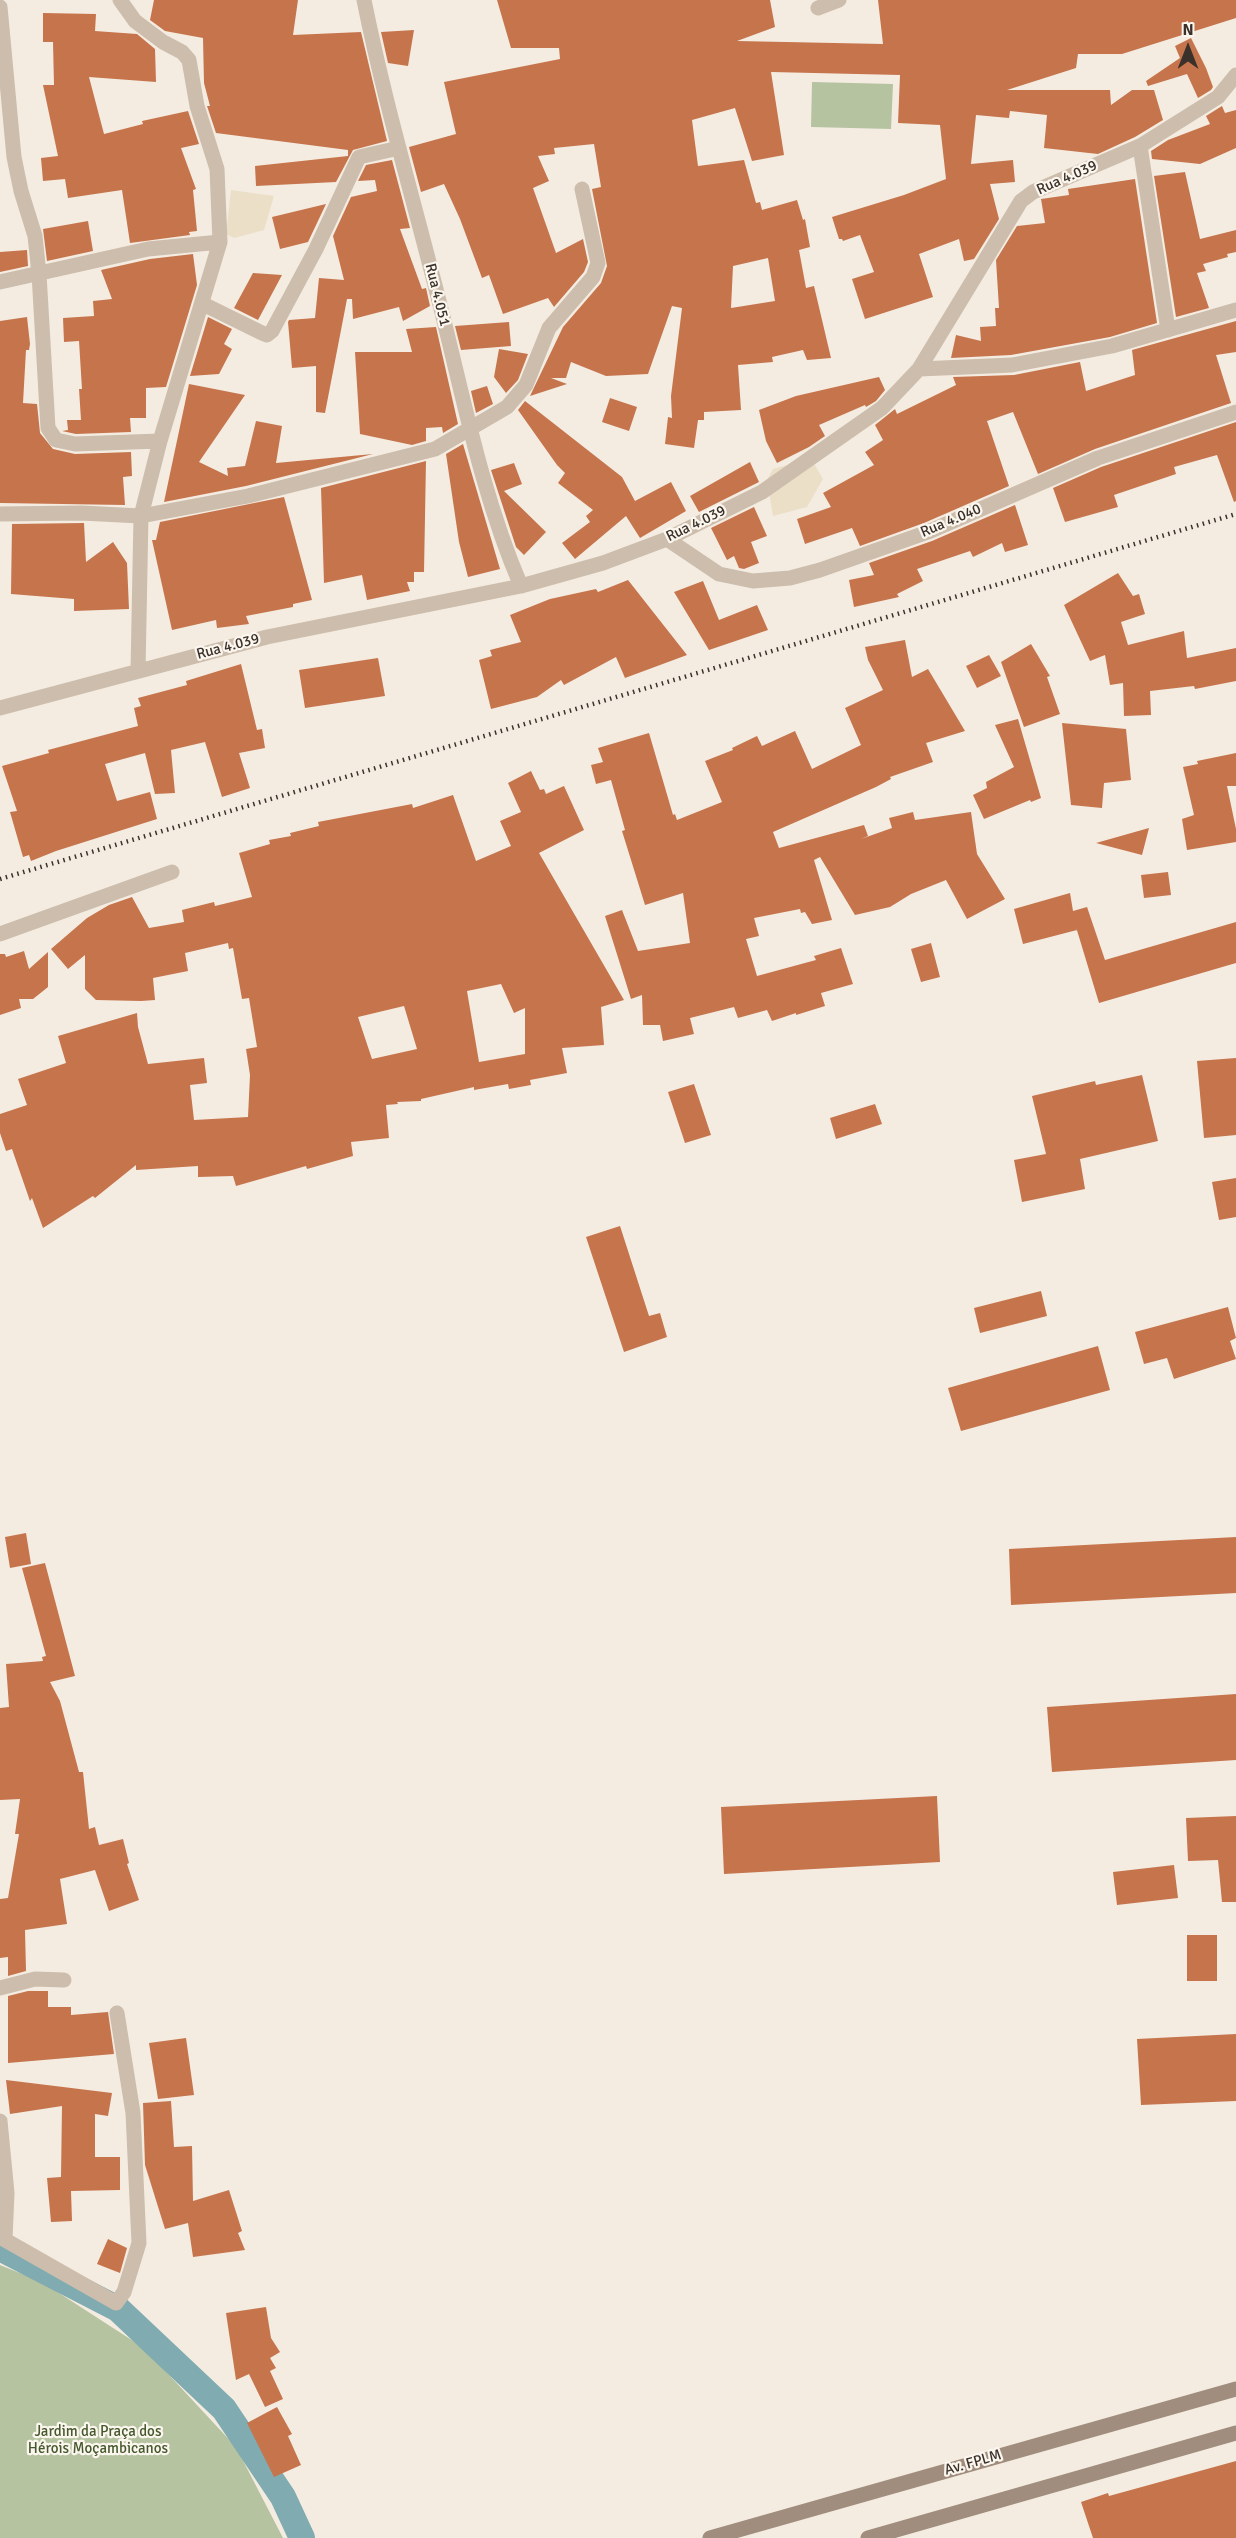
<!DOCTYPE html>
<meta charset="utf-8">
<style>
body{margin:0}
#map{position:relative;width:1236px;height:2538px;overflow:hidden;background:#f4ece1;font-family:Signika,sans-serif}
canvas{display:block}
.north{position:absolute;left:1158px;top:18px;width:60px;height:60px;-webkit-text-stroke:4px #fbf6ee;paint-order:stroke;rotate:0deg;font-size:16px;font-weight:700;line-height:24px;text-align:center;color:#3a312b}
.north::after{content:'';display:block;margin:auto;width:21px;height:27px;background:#3a312b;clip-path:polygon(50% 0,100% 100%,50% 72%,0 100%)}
</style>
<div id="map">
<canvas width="1236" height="2538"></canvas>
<div class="north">N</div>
</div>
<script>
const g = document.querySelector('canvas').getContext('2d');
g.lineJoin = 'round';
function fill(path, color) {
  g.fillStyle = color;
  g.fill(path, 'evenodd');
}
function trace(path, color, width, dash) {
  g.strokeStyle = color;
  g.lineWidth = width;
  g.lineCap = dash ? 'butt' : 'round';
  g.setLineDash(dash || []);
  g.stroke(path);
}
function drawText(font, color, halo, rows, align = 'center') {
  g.font = font + ' Signika,sans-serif';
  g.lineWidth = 4.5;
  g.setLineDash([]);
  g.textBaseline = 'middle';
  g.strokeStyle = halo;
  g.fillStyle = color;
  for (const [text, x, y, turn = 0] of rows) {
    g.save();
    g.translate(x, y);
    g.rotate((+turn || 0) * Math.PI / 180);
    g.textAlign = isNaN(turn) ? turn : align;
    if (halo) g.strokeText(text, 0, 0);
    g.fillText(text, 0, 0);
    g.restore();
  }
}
fill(new Path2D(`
 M812 82 893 84 891 129 811 127Z
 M0 2265 42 2282 144 2348 236 2447 283 2538H0Z`), '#b5c3a0');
fill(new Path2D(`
 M231 190 274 196 264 230 234 238 226 234Z
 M811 458 823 479 807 507 773 516 767 480 773 469Z`), '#ebdfc8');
trace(new Path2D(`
 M0 2248 118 2309 224 2409 283 2497 302 2538`), '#7fabb1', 26);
fill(new Path2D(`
 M154 0H298L293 35 361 32 387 141 353 150 336 182 256 186 255 166 348 156V150L216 133 207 106H210L204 83 203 38 165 31 150 20Z
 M497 0H770L775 27 737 41 883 44 878 0H1236V18L1122 54H1078L1076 68 1007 90H1110L1111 105 1132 90H1154L1163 120 1135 137 1098 154 1044 148 1047 115 1010 111 1009 118 976 115 971 164 1013 160 1015 182 990 184 999 219 974 259 964 261 959 239 919 254 933 297 865 319 852 279 874 272 860 235 843 241 842 239H839L832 217 904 195 946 179 940 125 898 123 900 75 771 72 784 155 752 161 735 108 692 120 698 166 744 160 756 203 760 202 762 210 797 200 803 220 805 219 810 247 799 250 806 288 814 286 831 358 807 360 803 350 772 357 773 362 738 365 741 410 704 412V420H698L694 448 665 444 668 417 672 418 671 396 682 308 672 306 648 374 606 376 571 362 566 378H551L567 384 530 396 563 327 601 283 607 266 592 189 601 187 594 144 554 148 555 154 538 156 549 181 533 188 556 253 583 239 588 262 584 272 554 307 548 298 503 314 489 275 482 278 460 219 444 184 421 192 409 147 456 134 444 82 560 59 559 48H511ZM768 258 775 301 731 308 733 266Z
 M43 13 96 14 95 31 137 34 155 49 156 82 89 77 104 134 143 124 142 121 188 111 199 144 181 148 196 189 193 190 197 231 189 232 190 235 130 243 122 190 68 198 65 179 43 181 41 158 58 156 43 85H54L53 42H43Z
 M414 30 408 66 388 63 381 32Z
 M1191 38 1206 68 1213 87 1211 90 1198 98 1187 74 1148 86 1146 81 1180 58 1175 46Z
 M1222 106 1225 113 1236 110V148L1200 164 1152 159 1151 151 1168 140 1210 124 1206 116Z
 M392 160 410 228 400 229 422 289 426 288 430 306 403 321 399 307 353 319 352 299H347L325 413 316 412V366L292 368 288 322 289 320 315 318 319 278 344 280 333 236 351 197 377 191 375 180 358 181 366 165Z
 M1185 172 1200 239 1236 230V252L1227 254 1228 257 1203 264 1206 271 1197 273 1209 308 1176 317 1154 176Z
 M1135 179 1157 323 1110 337 1011 355 951 358 956 335 981 341 980 327 996 326 995 308H999L996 260 1017 226 1045 223 1041 199 1069 195 1068 189Z
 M326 204 308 242 280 249 272 217Z
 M88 221 93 251 47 261 43 229Z
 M27 250 28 266 0 272V252Z
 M193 254 197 285 166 387 146 388V418H130L131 432 76 434 62 431 68 430 67 420H81L79 389H82L79 341 64 342 63 318 94 316 93 301 112 299 101 270 150 259Z
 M253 273 282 275 258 320 234 308Z
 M27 317 30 344 29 350H26L23 403 37 404 40 433 53 449 75 454 131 452 132 476 123 477 125 505 0 503V321Z
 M208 317 232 329 224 344 232 349 219 374 190 376Z
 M1236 321V352L1216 355 1231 403 1095 449 1038 474 1013 412 987 421 1009 486 924 523 860 546 852 528 805 544 797 519 831 507 823 493 874 465 865 452 883 440 875 425 895 409 897 414 956 385 953 377 1014 375 1080 362 1086 391 1135 375 1132 350Z
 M509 322 511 346 461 350 455 326Z
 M436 327 458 424 443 433 442 427 426 428V441L412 445 360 434 355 352H412L406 329Z
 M499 349 528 354 518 380 506 393 494 377Z
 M879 377 885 390 876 401 866 407 865 405 819 425 825 436 809 447 777 463 766 441 759 410 796 396Z
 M189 384 245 395 199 462 228 476 227 468 245 466 256 421 282 426 276 463 373 454 246 486 164 502Z
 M487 386 493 404 476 413 471 391Z
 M610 398 637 407 629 431 602 422Z
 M525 401 622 477 635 501 671 482 686 511 640 538 626 516 575 559 562 543 590 522 586 516 593 510 558 483 565 473 557 465 518 410Z
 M1236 422V501L1234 502 1217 455 1174 467 1176 474 1114 495 1118 507 1065 522 1053 488 1101 467Z
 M463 444 500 569 468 577 459 542 446 454Z
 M426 461 424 572H414V582H407L410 591 367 600 362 575 324 583 321 488Z
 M750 462 759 482 699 512 690 496Z
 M514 463 522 484 504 491 546 532 524 555 516 547 491 470Z
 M284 497 312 600 293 604V607L246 616 249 624 217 628 216 620 172 630 152 540H156L160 522Z
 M1015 505 1028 545 1005 552 1002 543 973 557 970 551 917 569 923 581 897 594 899 597 854 607 849 580 874 575 869 563 932 541Z
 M754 507 767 536 751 542 759 563 744 569 739 568 734 556 727 560 711 528Z
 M84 523 86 562 113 542 127 563 129 609 74 611V599L11 594 12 524Z
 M1118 573 1133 596 1139 594 1145 614 1121 622 1128 645 1184 631 1187 658 1236 648V681L1195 689 1194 686 1150 691 1151 715 1124 716 1123 683 1110 685 1105 655 1090 661 1064 605Z
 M628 580 687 655 625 678 616 657 564 685 561 680 537 697 491 709 479 660 492 656 490 650 521 642 510 615 550 599 596 589 598 592Z
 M703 581 719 620 757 605 768 630 709 650 674 592Z
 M905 640 912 677 928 669 965 731 926 743 933 762 890 777 891 779 876 787 773 832 779 848 864 825 868 836 861 839 892 828 889 818 913 812 915 820 971 812 977 854 1005 899 967 919 946 880 911 894 890 907 855 915 820 857 814 860 832 920 812 924 805 912 801 913 800 909 754 918 759 936 746 939 757 976 816 960 814 956 841 948 853 984 821 993 825 1006 796 1015V1013L772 1021 767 1010 738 1018 734 1007 690 1018 694 1034 663 1041 660 1025H643L642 995 631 999 605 916 622 910 638 951 690 943 683 893 645 905 622 831 625 830 611 780 596 784 591 765 603 762 598 748 649 733 673 815 675 814 677 820 722 802 705 761 733 750 732 748 757 736 762 746 795 731 812 769 861 745 845 708 883 690 868 660 865 647Z
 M1031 644 1050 676 1047 677 1060 714 1024 727 1001 662Z
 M989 655 1001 676 977 688 966 666Z
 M378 658 385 696 305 708 299 670Z
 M241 664 257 730 262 729 265 748 239 753 250 788 222 797 205 742 171 750 175 793 155 794 145 753 105 764 117 801 150 792 157 819 56 851 31 861 29 855 23 857 10 812 17 811 2 766 49 753 48 750 138 726 134 708 141 706 138 698 187 685 186 681Z
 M1018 719 1041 798 1031 802 1030 800 984 819 973 795 987 788 986 782 1014 767 995 725Z
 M1062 723 1126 729 1131 780 1104 783 1102 808 1071 805Z
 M1236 753V786H1227L1236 829V842L1187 850 1182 819 1194 815 1183 767 1198 764 1197 761Z
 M531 771 540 790 544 789 546 794 564 786 584 830 539 853 624 1000 601 1007 604 1045 562 1048 567 1073 530 1080 531 1085 509 1089 508 1084 474 1090V1087L421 1099V1101L397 1102 398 1104 386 1105 389 1138 351 1142 353 1156 307 1169 306 1166 236 1186 233 1176 198 1177V1166L136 1170V1165L95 1198 93 1196 43 1228 32 1198 30 1201 12 1149 6 1151 0 1133V1114L27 1105 18 1079 66 1063 58 1036 137 1013 138 1027 148 1064 204 1058 207 1083 190 1085 194 1120 248 1117 250 1075 246 1049 257 1047 249 998 242 999 233 948 229 949 228 943 185 953 188 971 153 978 155 1000 141 1001 96 1000 85 989V955L68 969 51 949 87 918 109 905 132 897 149 928 184 922 182 910 214 902 215 906 252 897 239 853 270 844 269 840 291 836 290 833 319 826 318 822 412 804 413 808 453 795 476 861 511 846 500 821 521 812 508 783ZM501 984 514 1013 525 1008V1054L479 1062 467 991ZM404 1006 417 1049 372 1059 358 1017Z
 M1149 828 1142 855 1096 843Z
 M1168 872 1171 895 1144 898 1141 875Z
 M1070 893 1073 911 1087 907 1105 960 1236 922V963L1099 1003 1076 927 1077 930 1023 944 1014 909Z
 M931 943 940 977 921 982 911 949Z
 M24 951 29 969 48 952V987L33 999H19L21 1008 0 1015V954H5L6 957Z
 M1236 1058V1135L1204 1138 1197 1061Z
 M1142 1075 1158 1141 1080 1159 1085 1189 1022 1202 1014 1160 1046 1154 1032 1096 1095 1081 1096 1085Z
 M694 1084 711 1135 685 1143 668 1092Z
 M875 1104 882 1124 836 1139 830 1118Z
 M1236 1178V1217L1219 1220 1212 1182Z
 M620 1226 649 1316 660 1313 667 1337 624 1352 586 1237Z
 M1041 1291 1047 1316 980 1333 974 1308Z
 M1228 1307 1236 1338 1230 1341 1236 1359 1174 1379 1167 1358 1144 1364 1135 1332Z
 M1098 1346 1110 1390 961 1431 948 1388Z
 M26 1533 31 1564 10 1568 5 1537Z
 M1236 1537V1593L1011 1605 1009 1549Z
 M45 1563 75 1676 50 1682 60 1701 79 1772H83L89 1829 95 1827 99 1845 123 1839 129 1863 127 1864 139 1900 109 1911 95 1870 60 1879 67 1924 25 1930 26 1971 8 1976V1957L0 1958V1899L8 1898 19 1834H15L20 1799 0 1800V1708L9 1707 6 1664 43 1661 42 1657 46 1656 22 1568Z
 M1236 1694V1760L1052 1772 1047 1707Z
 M937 1796 940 1862 724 1874 721 1807Z
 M1236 1816V1902H1222L1218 1860 1188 1861 1186 1818Z
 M1174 1865 1178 1898 1117 1905 1113 1872Z
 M1187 1935H1217V1981H1187Z
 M28 1991H48V2007H71V2015L108 2012 114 2054 8 2063V1996Z
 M1236 2034V2101L1141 2105 1137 2039Z
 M186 2038 194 2095 158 2099 149 2043Z
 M6 2080 112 2093 108 2116 95 2114V2157H120V2190L71 2191 72 2221 51 2222 47 2178 61 2177 62 2106 10 2114Z
 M171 2101 174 2147 192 2146 193 2201 229 2190 242 2231 238 2233 245 2250 193 2257 188 2223 165 2229 145 2165 143 2103Z
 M108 2239 127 2248 120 2273 97 2264Z
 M266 2307 271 2338 280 2352 270 2358 276 2368 270 2371 283 2399 265 2407 249 2374 236 2380 226 2313Z
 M277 2407 292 2434 288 2436 301 2465 274 2477 247 2423Z
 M1236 2461V2538H1093L1081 2502 1108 2493 1109 2496Z`), '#c6744c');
trace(new Path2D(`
 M120 0 135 21 163 42 182 52 189 60 197 106 217 169 220 242 160 441 141 516 138 671
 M364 0C384 100 413 198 438 297 463 394 481 493 521 586
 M0 7 14 157 21 191 35 236 39 274 48 428 56 440 75 444 160 441
 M818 8 839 0
 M1140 146 1168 330
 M0 282 148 249 220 242
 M203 304 262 333 267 335 272 331 316 249 359 157 399 148
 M919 369 1012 365 1112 346 1236 310
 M0 514 81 513 141 516 248 496 435 449 507 407 526 385 549 328 593 277 598 263 582 189
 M667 539 719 574 753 581 790 578 820 570 928 532 1098 458 1236 412
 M0 708 267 637 521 586 603 563 667 539 762 492 882 408 919 369 1021 201 1033 192 1140 146 1218 97 1236 75
 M0 934 172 872
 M0 1988 35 1979 64 1980
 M0 2121 7 2193 5 2239
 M0 2237 116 2303 124 2292 139 2243 133 2113 117 2013`), '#ccbdac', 15);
trace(new Path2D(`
 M710 2538 1236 2389
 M868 2538 1236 2433`), '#a08d7d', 15);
trace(new Path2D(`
 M0 879 1236 514`), '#3a312b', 4.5, [1.5, 4.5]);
drawText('15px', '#3a312b', '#fbf6ee', [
 ["Rua 4.039",1067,178,-24],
 ["Rua 4.051",437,295,76],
 ["Rua 4.040",951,521,-23],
 ["Rua 4.039",696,524,-26],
 ["Rua 4.039",228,647,-15],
 ["Av. FPLM",973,2463,-16]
]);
drawText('15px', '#46592e', '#fbf6ee', [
 ["Jardim da Praça dos",98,2432],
 ["Hérois Moçambicanos",98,2449]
]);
</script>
